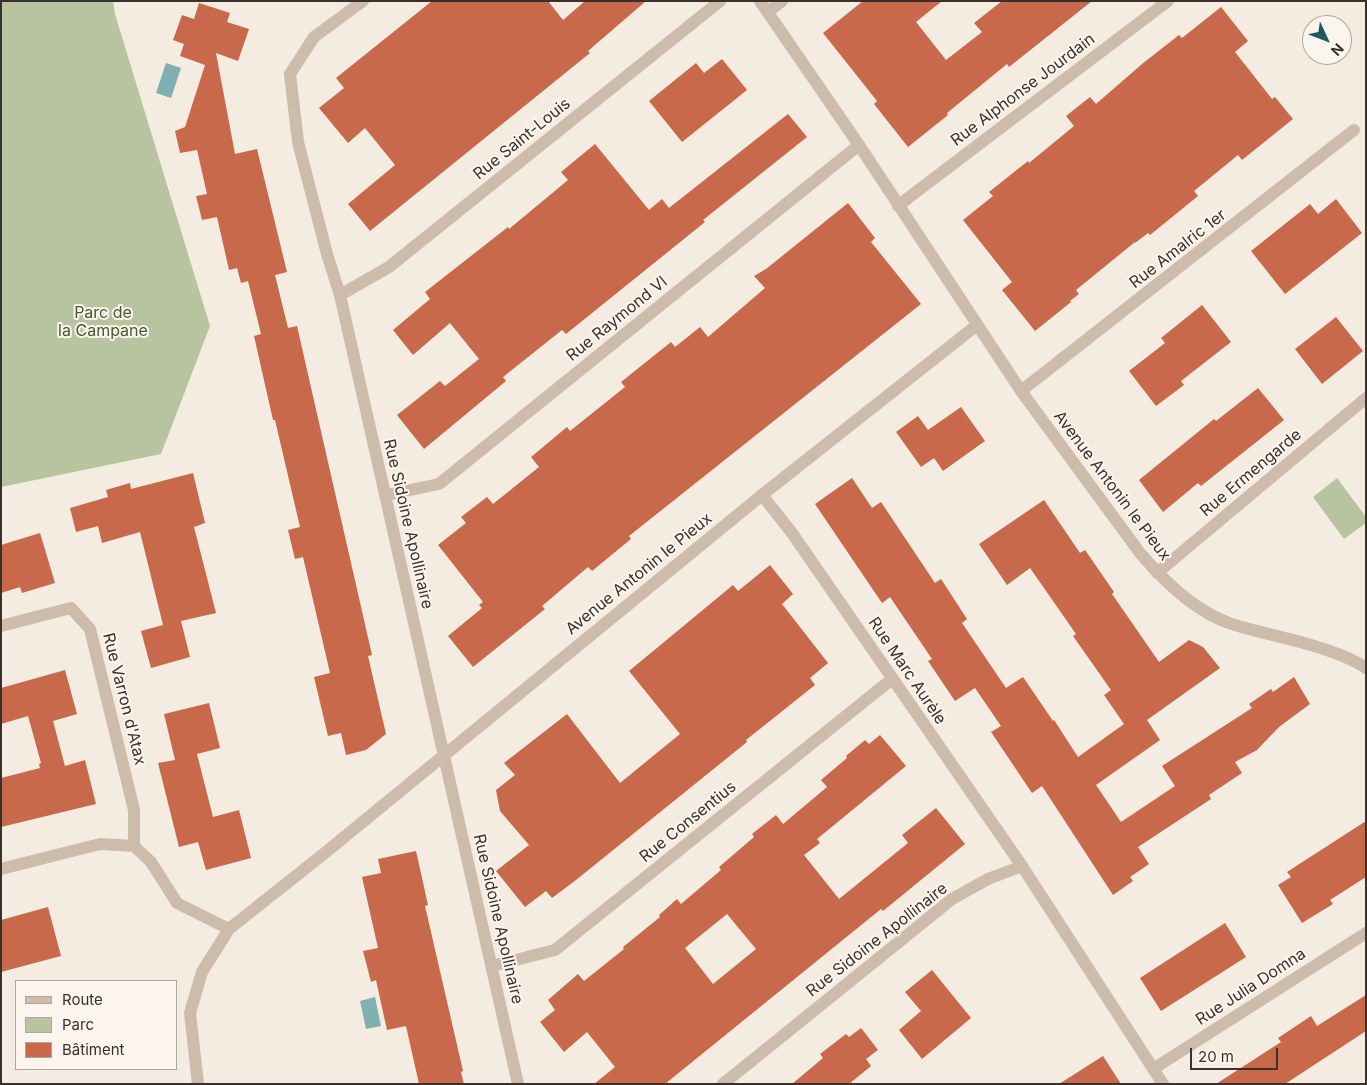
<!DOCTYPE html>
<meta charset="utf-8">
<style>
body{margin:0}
#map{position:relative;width:1367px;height:1085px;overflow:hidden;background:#f4ebe1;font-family:Inter,sans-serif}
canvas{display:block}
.frame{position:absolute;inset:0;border:2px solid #3b302b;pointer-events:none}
.legend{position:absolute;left:15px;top:980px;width:162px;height:90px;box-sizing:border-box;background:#fbf5ee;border:1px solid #aea6a0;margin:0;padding:6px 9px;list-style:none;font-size:15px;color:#3b302b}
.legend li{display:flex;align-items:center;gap:10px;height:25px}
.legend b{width:25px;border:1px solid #aea6a0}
.north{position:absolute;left:1302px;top:15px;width:50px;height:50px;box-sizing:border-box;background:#fbf5ee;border:1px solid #aea6a0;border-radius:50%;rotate:133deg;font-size:14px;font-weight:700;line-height:20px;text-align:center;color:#3b302b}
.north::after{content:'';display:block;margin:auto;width:18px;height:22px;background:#1f5a5e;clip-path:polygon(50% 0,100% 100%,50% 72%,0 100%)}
.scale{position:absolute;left:1190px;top:1048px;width:88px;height:22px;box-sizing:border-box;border:2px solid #3b302b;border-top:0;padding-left:6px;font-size:15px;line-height:18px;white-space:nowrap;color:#3b302b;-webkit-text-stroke:4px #fbf5ee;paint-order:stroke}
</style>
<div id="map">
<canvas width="1367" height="1085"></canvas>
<div class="frame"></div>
<ul class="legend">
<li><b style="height:6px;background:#cdbbac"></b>Route</li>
<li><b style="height:14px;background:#b8c4a0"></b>Parc</li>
<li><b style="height:14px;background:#c8694b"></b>Bâtiment</li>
</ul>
<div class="north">N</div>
<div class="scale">20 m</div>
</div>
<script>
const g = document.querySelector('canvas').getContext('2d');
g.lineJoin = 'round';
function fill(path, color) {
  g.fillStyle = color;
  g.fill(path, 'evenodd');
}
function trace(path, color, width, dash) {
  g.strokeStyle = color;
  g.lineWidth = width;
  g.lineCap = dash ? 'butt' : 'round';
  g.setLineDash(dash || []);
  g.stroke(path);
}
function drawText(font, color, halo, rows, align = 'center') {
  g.font = font + ' Inter,sans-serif';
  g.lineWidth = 4;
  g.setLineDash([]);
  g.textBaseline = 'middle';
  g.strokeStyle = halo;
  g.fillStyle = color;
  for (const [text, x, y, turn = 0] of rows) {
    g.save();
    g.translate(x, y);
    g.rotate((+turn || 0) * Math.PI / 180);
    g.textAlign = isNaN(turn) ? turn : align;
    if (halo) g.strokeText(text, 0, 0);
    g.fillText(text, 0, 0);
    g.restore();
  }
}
fill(new Path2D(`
 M1 1H113L115 14 210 326 161 454 1 487Z
 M1337 478 1366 517V523L1344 539 1313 497Z`), '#b8c4a0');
fill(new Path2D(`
 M166 63 181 68 171 98 156 93Z
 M375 997 381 1026 366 1029 360 1001Z`), '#7fb0b2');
fill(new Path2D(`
 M432 1H548L563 20 585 1H646L588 51 590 53 370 231 348 204 395 165 365 128 348 143 319 108 344 88 336 78Z
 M863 1H942L916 22 946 60 982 32 974 23 1002 1H1092L1009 67 1007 64 947 113 948 115 908 147 874 104 877 101 823 33Z
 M199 3 230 13 227 22 249 29 238 61 216 53 235 154 257 149 287 272 275 275 288 328 297 326 372 655 368 656 386 734 366 750 346 755 341 733 328 736 314 677 330 673 303 557 295 559 288 530 300 527 275 420H273L254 336 261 334 248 281 241 283 237 268 229 270 217 217 202 220 196 196 207 194 197 150 180 153 175 131 185 127 205 65 180 56 184 44 173 40 182 15 194 19Z
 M1221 7 1248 41 1235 52 1272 99 1275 97 1293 119 1242 160 1238 155 1194 191 1198 196 1150 235 1148 233 1135 243V242L1076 290 1079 294 1070 301 1071 302 1035 331 1002 290 1012 282 963 220 993 196 989 192 1028 161 1029 163 1074 126 1066 116 1090 97 1096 104 1142 64 1179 35 1182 38Z
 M722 59 747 90 682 142 649 101 696 63 704 73Z
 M788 114 807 137 703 220 705 222 566 334 562 330 503 377 506 381 424 449 397 415 440 381 445 386 479 359 450 323 413 355 393 330 430 299 425 292 508 227 509 229 568 180 561 172 595 144 649 210 662 199 669 208Z
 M1336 199 1362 233 1285 294 1251 251 1310 204 1318 214Z
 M848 203 875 238 871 242 921 304 629 536 631 539 592 571 588 567 542 606 545 609 473 667 448 636 482 608 479 605 483 602 438 545 466 523 461 517 487 497 493 504 539 467 531 457 567 427 570 431 625 387 621 382 671 342 675 347 700 327 708 337 765 288 754 276 766 269Z
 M1202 305 1231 342 1181 381 1184 385 1156 406 1129 371 1165 343 1161 338Z
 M1336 317 1363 351 1322 384 1295 349Z
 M1258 388 1284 420 1201 486 1198 483 1163 512 1139 480 1214 419 1216 421Z
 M961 407 985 441 943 471 934 458 921 467 896 432 918 416 928 430Z
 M193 473 205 523 194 527 216 613 181 621 190 657 151 668 141 631 163 625 140 532 102 543 98 526 76 532 70 508 108 497 106 490 130 483 131 489Z
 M852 478 872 508 881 502 935 583 941 579 967 619 962 623 1006 688 1023 677 1053 721 1054 720 1078 757 1124 724 1104 695 1111 690 1073 636 1076 634 1030 568 1007 585 979 544 1044 500 1080 553 1085 550 1114 592 1112 594 1159 662 1189 640 1203 647 1220 668 1147 720 1160 740 1096 785 1121 822 1175 786 1162 766 1252 708 1249 704 1271 689 1273 692 1294 677 1310 704 1279 727 1257 750 1235 762 1242 773 1209 795 1211 799 1138 847 1149 864 1130 877 1133 881 1113 895 1042 786 1032 793 991 732 1001 726 975 688 955 701 928 661 932 659 890 597 882 603 815 504Z
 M40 533 55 583 22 593 20 587 1 593V545Z
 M770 565 793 594 782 604 828 663 810 678 815 685 746 740 747 742 576 880 552 898 546 891 525 907 496 871 529 845 500 811 496 790 515 775 504 763 567 714 620 783 680 734 629 671 733 585 738 591Z
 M65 670 77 714 53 721 65 766 85 760 96 804 1 827V778L40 768 39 764 41 763 28 716 1 724V688Z
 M209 703 220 748 197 754 213 817 239 810 251 858 206 870 198 842 179 847 158 763 175 760 164 714Z
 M880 735 906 766 817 839 820 843 804 855 839 899 908 843 902 835 936 808 965 844 883 911 881 909 665 1084H594L615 1067 587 1032 564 1052 540 1022 555 1010 548 1000 578 974 584 981 624 949 623 947 660 917 659 915 677 899 681 904 721 870 719 867 754 837 752 834 776 815 783 824 827 787 821 780 847 758 846 756 865 740 869 744ZM727 914 756 949 713 984 685 948Z
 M1366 821V877L1330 900 1333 904 1302 923 1278 885 1291 877 1287 872Z
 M416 851 428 905 425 906 463 1071 461 1072 464 1084H419L406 1026 387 1030 376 980 371 982 363 951 378 948 362 877 381 873 378 859Z
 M48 907 61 956 1 972V920Z
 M1225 923 1246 957 1161 1011 1140 978Z
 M932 970 971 1018 922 1059 899 1030 921 1011 905 992Z
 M1366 995V1031L1285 1084H1216L1281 1042 1278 1038 1311 1016 1317 1026Z
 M861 1028 878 1050 866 1059 871 1066 849 1084H792L823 1058 820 1054 846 1034 849 1037Z
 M1103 1056 1121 1084H1059Z`), '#c8694b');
trace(new Path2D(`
 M363 1 314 37 290 74 298 142 327 254 340 295 518 1084
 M760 1 859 145 1021 391 1140 553C1163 580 1197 613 1232 624 1266 635 1302 640 1335 653 1346 657 1356 661 1366 668
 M768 12 782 1
 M898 206 916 192 1168 1
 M340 295 389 267 720 1
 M1021 391 1354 130
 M386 495 439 484 859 145
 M762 495 792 533 1022 866 1163 1084
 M1157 573 1366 398
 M1 626 71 608 90 629 134 810V846
 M1 869 100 844 134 846 151 862 177 903 229 929
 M492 966 555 950 892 679
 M1153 1069 1366 933
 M198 1084 190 1013 202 972 229 929 326 852 762 495 977 325
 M723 1084 952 899 988 879 1022 866`), '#cdbbac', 12);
drawText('16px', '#3b302b', '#fbf5ee', [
 ["Rue Alphonse Jourdain",1023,90,-37],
 ["Rue Saint-Louis",522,139,-39],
 ["Rue Amalric 1er",1178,249,-38],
 ["Rue Raymond VI",617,319,-39],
 ["Rue Ermengarde",1251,473,-40],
 ["Avenue Antonin le Pieux",1112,486,53],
 ["Rue Sidoine Apollinaire",408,524,77],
 ["Avenue Antonin le Pieux",639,574,-39],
 ["Rue Marc Aurèle",907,671,56],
 ["Rue Varron d'Atax",124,699,76],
 ["Rue Consentius",688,822,-39],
 ["Rue Sidoine Apollinaire",498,919,77],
 ["Rue Sidoine Apollinaire",877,940,-38],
 ["Rue Julia Domna",1251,987,-33]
]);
drawText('16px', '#4a5a2e', '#fbf5ee', [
 ["Parc de",103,313],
 ["la Campane",103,331]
]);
</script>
